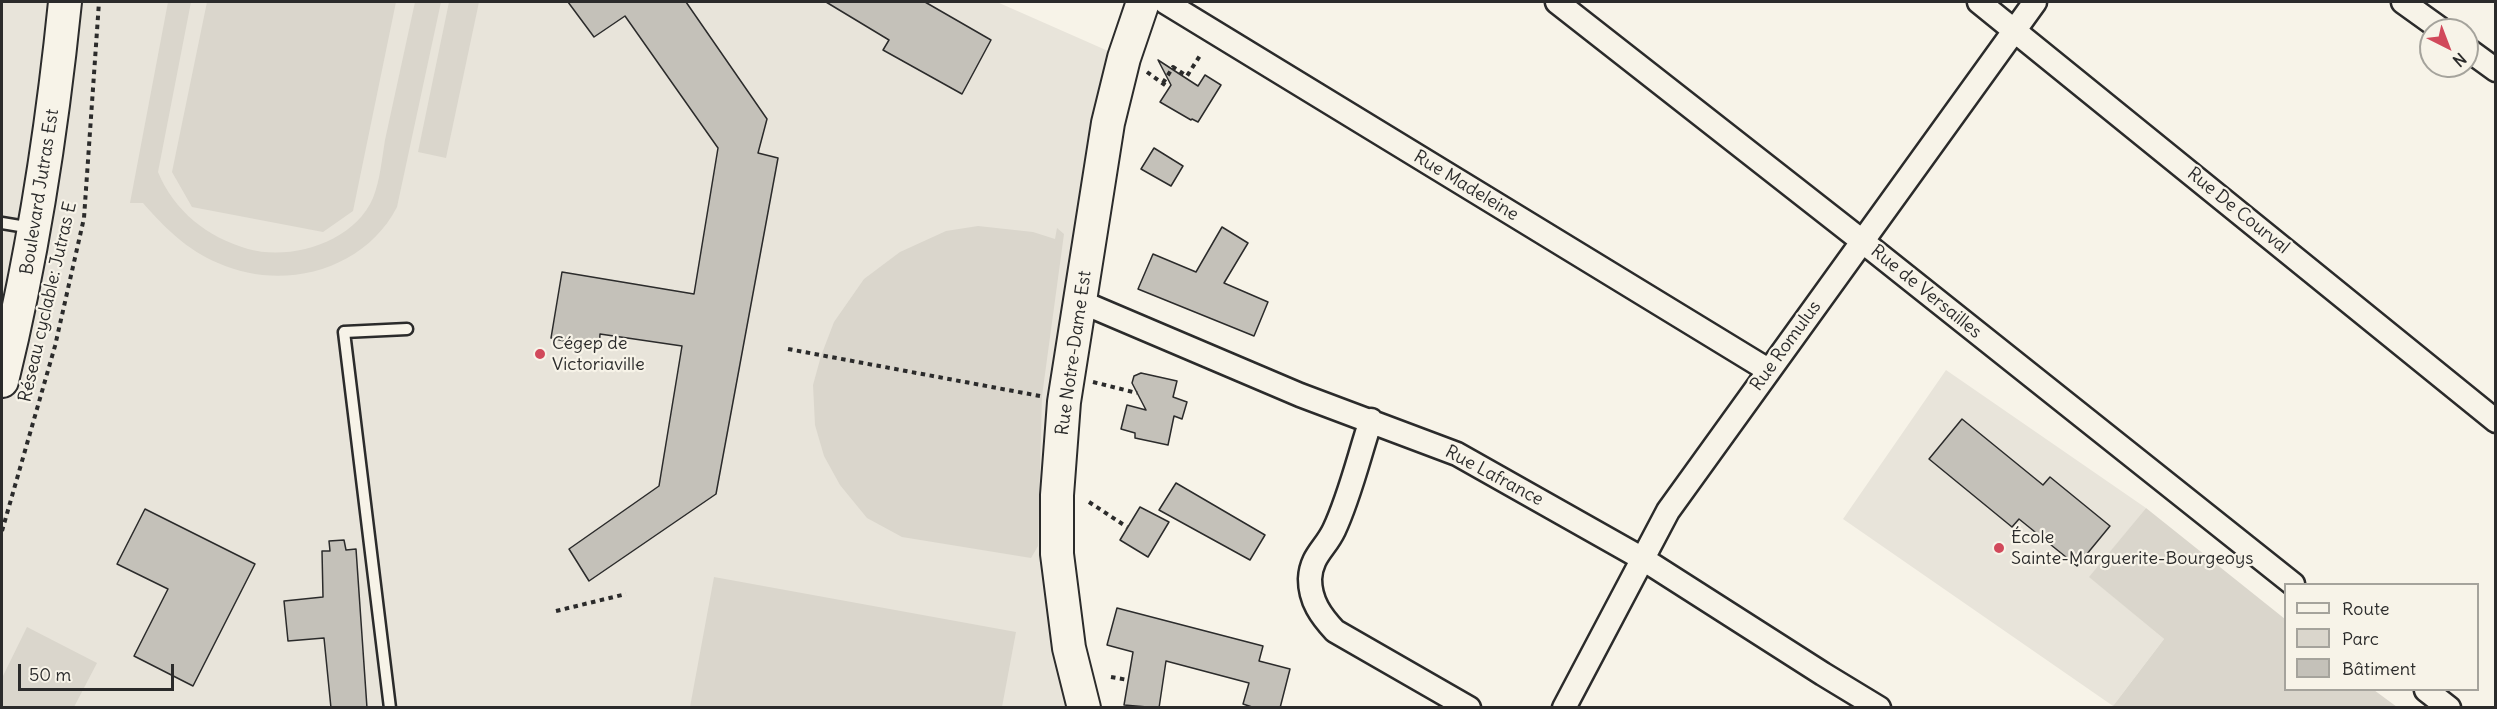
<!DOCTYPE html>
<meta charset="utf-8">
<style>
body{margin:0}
#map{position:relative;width:2497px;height:709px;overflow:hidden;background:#f7f3e8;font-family:Delius,sans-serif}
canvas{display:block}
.frame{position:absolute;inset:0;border:3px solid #2b2b2b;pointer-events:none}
.legend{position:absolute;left:2284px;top:583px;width:195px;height:108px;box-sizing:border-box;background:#f7f3e8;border:2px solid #a5a39c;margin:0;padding:8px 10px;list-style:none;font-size:18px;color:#2b2b2b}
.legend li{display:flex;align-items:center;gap:12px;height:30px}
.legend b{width:30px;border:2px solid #a5a39c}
.north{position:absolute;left:2419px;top:18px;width:60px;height:60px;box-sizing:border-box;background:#f7f3e8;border:2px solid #a5a39c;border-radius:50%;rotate:138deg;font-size:16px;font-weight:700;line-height:24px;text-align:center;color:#2b2b2b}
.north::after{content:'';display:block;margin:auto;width:21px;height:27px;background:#d1495b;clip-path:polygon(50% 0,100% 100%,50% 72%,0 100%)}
.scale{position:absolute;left:18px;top:664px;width:156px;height:27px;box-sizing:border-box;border:3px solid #2b2b2b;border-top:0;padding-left:8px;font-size:18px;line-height:21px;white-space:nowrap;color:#2b2b2b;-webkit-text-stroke:4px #f7f3e8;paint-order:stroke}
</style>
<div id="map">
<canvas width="2497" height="709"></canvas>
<div class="frame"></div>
<ul class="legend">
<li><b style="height:8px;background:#f7f3e8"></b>Route</li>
<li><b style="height:16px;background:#dad6cc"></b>Parc</li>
<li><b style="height:16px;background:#c4c1b9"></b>Bâtiment</li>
</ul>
<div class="north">N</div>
<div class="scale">50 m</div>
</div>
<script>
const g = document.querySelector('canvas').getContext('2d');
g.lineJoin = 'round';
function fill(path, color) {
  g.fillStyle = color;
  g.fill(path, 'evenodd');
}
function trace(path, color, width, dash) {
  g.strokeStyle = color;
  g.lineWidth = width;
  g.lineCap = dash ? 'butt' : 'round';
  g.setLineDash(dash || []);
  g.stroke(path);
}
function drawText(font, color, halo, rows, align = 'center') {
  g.font = font + ' Delius,sans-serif';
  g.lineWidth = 4.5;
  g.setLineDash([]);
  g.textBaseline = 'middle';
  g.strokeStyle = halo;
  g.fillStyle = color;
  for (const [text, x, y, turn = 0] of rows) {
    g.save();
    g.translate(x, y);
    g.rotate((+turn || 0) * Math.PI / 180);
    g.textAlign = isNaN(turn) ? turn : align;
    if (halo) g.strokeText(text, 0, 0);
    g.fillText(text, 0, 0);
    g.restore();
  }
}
fill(new Path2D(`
 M2 2H997L1124 58 1061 440 1084 707H2Z
 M1946 370 2146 508 2090 577 2164 639 2113 706 1843 519Z`), '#e8e4da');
fill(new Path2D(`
 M168 2H191L158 172C174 211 207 237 248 249 292 261 354 242 373 198 380 181 382 158 385 140 395 94 405 48 415 2H441L397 207C364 271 282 292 218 263 187 250 165 228 143 203H130Z
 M207 2H396L353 211 323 232 192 207 172 172Z
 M449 2H479L446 158 418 152Z
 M978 226 1033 232 1055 239 1057 228 1064 234 1042 396 1038 546 1031 558 902 537 867 518 840 485 824 456 815 425 813 385 821 356 834 322 864 279 900 252 946 231Z
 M2146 508 2285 619 2286 690H2374L2397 707 2116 708 2113 706 2164 639 2089 577Z
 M714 577 1016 632 1002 707H690Z
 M27 627 97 663 74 707H2V678Z`), '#dad6cc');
const building = new Path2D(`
 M568 2H686L767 119 758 153 778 158 716 494 589 581 569 549 659 486 682 346 600 334 599 349 551 338 562 272 694 294 718 148 625 16 594 37Z
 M826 2H925L991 40 962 94 883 50 889 40Z
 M1158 60 1198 86 1205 75 1221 85 1198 122 1192 119 1191 120 1160 102 1171 85Z
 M1154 148 1183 166 1171 186 1141 169Z
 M1222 227 1248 243 1224 283 1268 302 1254 336 1138 289 1153 254 1196 272Z
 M1141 373 1177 381 1173 397 1187 402 1182 419 1174 416 1168 445 1135 438V433L1121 429 1127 405 1146 410 1132 383 1134 376Z
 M1962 419 2043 485 2050 477 2110 526 2077 566 2019 519 2012 527 1929 459Z
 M1176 483 1265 535 1250 560 1159 510Z
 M1140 507 1169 522 1148 557 1120 540Z
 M145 509 255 564 193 686 134 656 168 589 117 564Z
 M344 540 346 550 356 549 367 708H331L324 638 288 641 284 601 323 597 322 551H330L329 541Z
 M1117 608 1263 646 1259 661 1290 669 1280 708H1255L1243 704 1249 683 1166 661 1159 708 1124 705 1133 652 1107 645Z`);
fill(building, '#c4c1b9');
trace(building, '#2b2b2b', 1.5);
const lane = new Path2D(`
 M2 223 32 228
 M390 708 344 332 407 329`);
const street = new Path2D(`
 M1165 2 1768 370
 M1557 2 1862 241 2293 584
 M1979 2 2496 421
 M2403 2 2442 30
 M2467 49 2496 70
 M1079 301 1300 395 1457 454 1643 559 1823 674 1879 708
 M1371 420C1359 456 1350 496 1334 530 1325 549 1311 556 1310 579 1310 601 1321 616 1335 631L1469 708
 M2426 690 2449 708
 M1564 708 1668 511 2035 2`);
const secondary = new Path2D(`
 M2 381C33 255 52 130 65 2
 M1084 708 1069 648 1057 554V495L1064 402 1108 123 1124 58 1143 2`);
trace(lane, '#2b2b2b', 15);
trace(street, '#2b2b2b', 27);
trace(secondary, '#2b2b2b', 36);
trace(new Path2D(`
 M1147 72 1169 88
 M1163 83 1173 67 1187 76 1201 54
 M788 349 1040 396
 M1093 382 1137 393
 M1089 502 1127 527
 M2 531 55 346 84 218 99 2
 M556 611 626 594
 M1111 677 1128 680`), '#2b2b2b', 4, [4.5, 4.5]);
trace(lane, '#f7f3e8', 10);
trace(street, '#f7f3e8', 22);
trace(secondary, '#f7f3e8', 32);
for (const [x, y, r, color] of [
 [540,354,6,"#d1495b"],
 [1999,548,6,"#d1495b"]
]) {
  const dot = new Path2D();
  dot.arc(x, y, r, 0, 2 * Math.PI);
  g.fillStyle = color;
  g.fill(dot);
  trace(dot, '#f7f3e8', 2);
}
drawText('18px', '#2b2b2b', '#f7f3e8', [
 ["Rue Madeleine",1466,186,31],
 ["Boulevard Jutras Est",40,192,-81],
 ["Rue De Courval",2238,211,39],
 ["Rue de Versailles",1926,292,39],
 ["Réseau cyclable: Jutras E",48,302,-77],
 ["Rue Romulus",1786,346,-54],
 ["Rue Notre-Dame Est",1074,353,-82],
 ["Rue Lafrance",1494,476,28]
]);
drawText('18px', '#2b2b2b', '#f7f3e8', [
 ["Cégep de",552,344],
 ["Victoriaville",552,365],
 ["École",2011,538],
 ["Sainte-Marguerite-Bourgeoys",2011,559]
], 'left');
</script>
